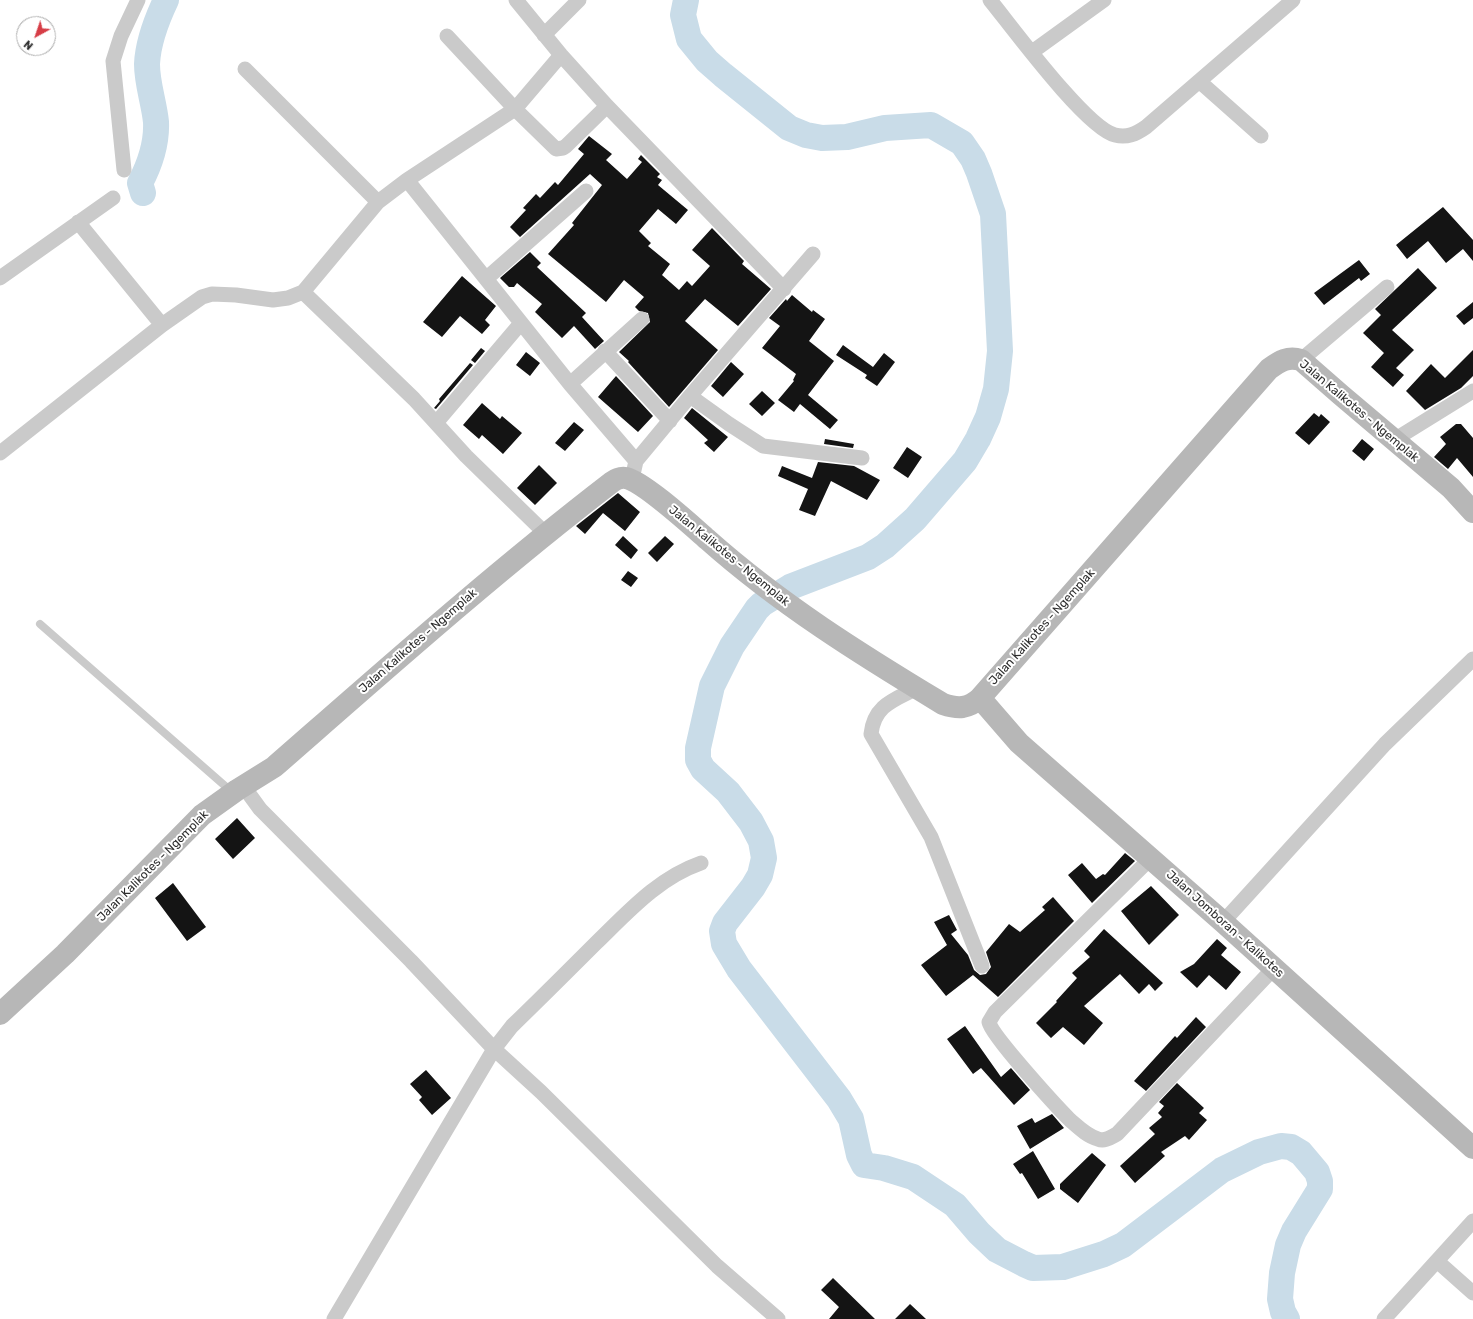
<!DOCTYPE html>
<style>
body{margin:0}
#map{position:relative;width:1473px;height:1319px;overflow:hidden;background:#fff;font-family:Rubik,sans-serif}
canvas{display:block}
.north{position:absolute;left:16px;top:16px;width:40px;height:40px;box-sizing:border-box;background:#fff;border:1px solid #ababab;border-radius:50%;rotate:220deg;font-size:11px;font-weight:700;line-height:16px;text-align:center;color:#2d2d2d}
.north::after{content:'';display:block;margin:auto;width:14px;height:18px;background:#d63d46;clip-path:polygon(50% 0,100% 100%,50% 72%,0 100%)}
</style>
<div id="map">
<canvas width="1473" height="1319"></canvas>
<div class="north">N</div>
</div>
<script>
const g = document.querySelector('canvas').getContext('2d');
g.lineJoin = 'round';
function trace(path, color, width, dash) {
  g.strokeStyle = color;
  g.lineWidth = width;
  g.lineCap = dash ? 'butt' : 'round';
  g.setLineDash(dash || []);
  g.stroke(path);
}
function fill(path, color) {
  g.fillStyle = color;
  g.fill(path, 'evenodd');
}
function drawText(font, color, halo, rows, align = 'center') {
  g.font = font + ' Rubik,sans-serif';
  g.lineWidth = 4;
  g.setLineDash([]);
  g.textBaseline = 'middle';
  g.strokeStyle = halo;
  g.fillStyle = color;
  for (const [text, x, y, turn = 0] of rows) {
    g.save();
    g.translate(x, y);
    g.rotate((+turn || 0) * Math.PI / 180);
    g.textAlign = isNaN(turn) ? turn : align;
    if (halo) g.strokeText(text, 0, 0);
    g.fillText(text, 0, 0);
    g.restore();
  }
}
trace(new Path2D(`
 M686 0 683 15 689 39 707 61 723 75 789 128 806 135 822 138 847 137 885 128 931 125 962 143 973 159 979 173 993 214 1000 351 996 389 988 417 978 439 965 461 915 519 885 546 868 557 790 587 762 604 757 609 732 646 712 686 698 748V760L703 769 728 792 751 822 761 841 764 858 760 875 753 887 725 923 722 931 724 944 739 969 839 1099 851 1119 859 1155 864 1165 884 1168 913 1177 955 1205 979 1233 997 1250 1024 1264 1033 1268 1063 1267 1104 1254 1123 1245 1222 1170 1259 1152 1281 1146 1291 1147 1301 1153 1317 1172 1320 1181V1189L1294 1231 1288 1245 1282 1273 1280 1299 1283 1312 1287 1319
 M143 193 140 183C150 164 157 144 156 122 154 102 147 84 147 64 148 42 157 19 166 0`), '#c9dce8', 26);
fill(new Path2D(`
 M589 136 612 154 606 160 627 179 642 162 638 159 641 155 660 174 657 177 662 180 658 185 688 210 676 224 658 209 639 231 651 243 648 246 670 264 662 275 679 290 687 281 692 286 710 266 692 250 712 228 744 261 742 264 771 289 738 326 705 299 685 321 718 350 669 407 628 362 629 361 619 352 650 322 648 313 639 311 635 307 644 297 624 280 606 302 548 254 574 225 572 223 602 185 590 174 520 237 510 227 526 210 523 208 536 194 540 198 555 182 558 185 584 154 578 149Z
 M1443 207 1473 240V261L1463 249 1446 263 1428 241 1407 259 1396 245Z
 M530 252 541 263 537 267 586 313 582 317 604 341 595 349 574 326 562 338 535 312 542 304 517 283 514 287H509L500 278Z
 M1359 260 1370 274 1361 281 1359 278 1324 305 1314 293Z
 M1418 268 1437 288 1392 330 1414 350 1396 368 1404 375 1393 387 1371 367 1384 353 1363 333 1381 315 1375 309Z
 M462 276 496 306 485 320 490 325 482 334 460 316 442 337 423 322Z
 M792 295 812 312 813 310 825 319 809 341 834 361 808 395 838 420 830 429 800 404 794 412 778 400 794 381 793 380 796 374 762 348 780 326 769 318 786 299 787 301Z
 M1473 302V318L1464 325 1456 316Z
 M843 345 873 367 884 353 895 362 877 386 865 378 867 375 836 355Z
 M481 348 485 351 475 363 471 360Z
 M1473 350V376L1461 388 1425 410 1406 391 1431 364 1445 378Z
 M526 352 540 363 530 376 516 365Z
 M731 362 744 374 723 397 711 386Z
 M470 363 473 365 436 409 434 408 440 401 439 399Z
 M616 376 653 416 638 432 598 397Z
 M762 391 775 403 762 416 749 404Z
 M482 403 500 419 502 416 522 433 503 454 482 435 479 439 463 425Z
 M692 408 728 437 714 452 704 443 708 440 684 418Z
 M1314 413 1319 417 1321 414 1330 422 1309 445 1295 433Z
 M574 422 584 430 565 451 555 443Z
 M1456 424H1461L1473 438V477L1457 458 1448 469 1434 457 1446 444 1440 437Z
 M825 439 854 444 853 448 824 444Z
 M1362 439 1374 449 1364 461 1352 451Z
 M907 447 922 457 908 478 893 468Z
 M818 462 854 466 880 480 867 500 831 481 815 516 799 510 808 489 778 476 782 466 812 478Z
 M539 465 557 483 535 505 517 488Z
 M618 493 640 512 625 531 603 513 585 534 576 526Z
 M623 536 638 550 631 559 615 545Z
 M665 536 674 544 657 562 648 553Z
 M628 571 638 578 631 587 621 580Z
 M237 818 255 838 233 859 215 839Z
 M1125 853 1135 861 1092 903 1068 875 1082 863 1096 879 1103 874 1105 875Z
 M173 883 206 927 187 941 155 898Z
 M1151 886 1179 915 1149 945 1121 911Z
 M1053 897 1074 921 998 997 973 975 946 996 921 965 947 945 934 922 949 915 957 930 951 934 968 955 974 970 980 975 986 974 991 967 986 952 1009 924 1020 932 1045 910 1042 907Z
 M1104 929 1163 983 1155 991 1149 984 1139 994 1120 974 1084 1006 1103 1023 1084 1045 1063 1027 1051 1038 1036 1023 1057 1002 1056 1001 1077 978 1072 973 1090 957 1084 951Z
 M1217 939 1227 948 1221 955 1241 972 1226 990 1209 975 1197 988 1180 972 1194 964Z
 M1196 1017 1206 1027 1146 1091 1134 1081 1175 1036 1177 1038Z
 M965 1026 1001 1077 1011 1068 1030 1090 1014 1105 981 1068 973 1074 947 1039Z
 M426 1070 451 1098 432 1115 419 1100 422 1097 410 1084Z
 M1177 1083 1204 1108 1199 1113 1207 1120 1189 1140 1185 1136 1161 1152 1165 1156 1135 1183 1120 1166 1155 1134 1149 1128 1162 1117 1158 1113 1164 1106 1159 1102Z
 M1052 1114 1064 1128 1030 1149 1017 1126 1032 1118 1035 1123Z
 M1033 1151 1055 1189 1038 1199 1022 1173 1020 1174 1013 1164Z
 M1092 1153 1106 1165 1078 1203 1060 1189V1184Z
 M833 1278 875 1319H829L839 1307 821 1290Z
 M910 1304 926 1319H895Z`), '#141414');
trace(new Path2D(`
 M40 624 232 792`), '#cacaca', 8);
trace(new Path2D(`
 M516 0 561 55 607 106 784 289
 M990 0C1012 27 1086 128 1115 135 1127 138 1136 134 1146 127L1293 0
 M544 35 579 0
 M447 36 515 109 556 149 563 148 566 146 607 106
 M1032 52 1104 0
 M245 69 378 202
 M1199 81 1261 136
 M124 170 113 61 121 36 138 0
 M407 180 570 384 636 461
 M78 222 162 325
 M0 278 113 198
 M487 278 586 191
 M303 292 414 399 466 456 545 533
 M605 351 670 421
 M1301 360 1387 287
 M570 384 642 319
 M690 396 729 424 763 446 862 458
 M436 423 521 323
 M1394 440 1473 391
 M0 453 162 325 202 297 212 294 236 295 273 300 288 298 303 292 378 202 407 180 515 109 561 55
 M634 470 636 461 690 396 813 254
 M917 688C894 700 874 705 871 734L931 837 982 966
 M244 787 260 809 411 961 494 1049 541 1092 717 1266 778 1319
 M1151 858 995 1012 989 1022C991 1035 1057 1107 1070 1120 1078 1127 1087 1136 1098 1139 1105 1142 1111 1137 1117 1134L1274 968
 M1223 922 1385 744 1473 659
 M1437 1261 1473 1293
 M334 1319 494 1049 512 1026C540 999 568 971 596 943 628 912 658 878 701 863
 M1384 1319 1473 1221`), '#cacaca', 15);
trace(new Path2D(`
 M980 698 1019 743 1223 922 1473 1148
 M0 1014 65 954 202 815 237 790 274 767C385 670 495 572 612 482 616 479 620 477 626 478 644 482 692 526 708 540 780 604 860 654 943 704 958 709 968 709 980 698L1269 369C1280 361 1288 356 1301 360L1341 395 1451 488 1473 512`), '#b7b7b7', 22);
drawText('12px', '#2d2d2d', '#fff', [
 ["Jalan Kalikotes - Ngemplak",1359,411,40],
 ["Jalan Kalikotes - Ngemplak",729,556,39],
 ["Jalan Kalikotes - Ngemplak",1042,627,-48],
 ["Jalan Kalikotes - Ngemplak",418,641,-41],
 ["Jalan Kalikotes - Ngemplak",153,866,-45],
 ["Jalan Jomboran - Kalikotes",1225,924,42]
]);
</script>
